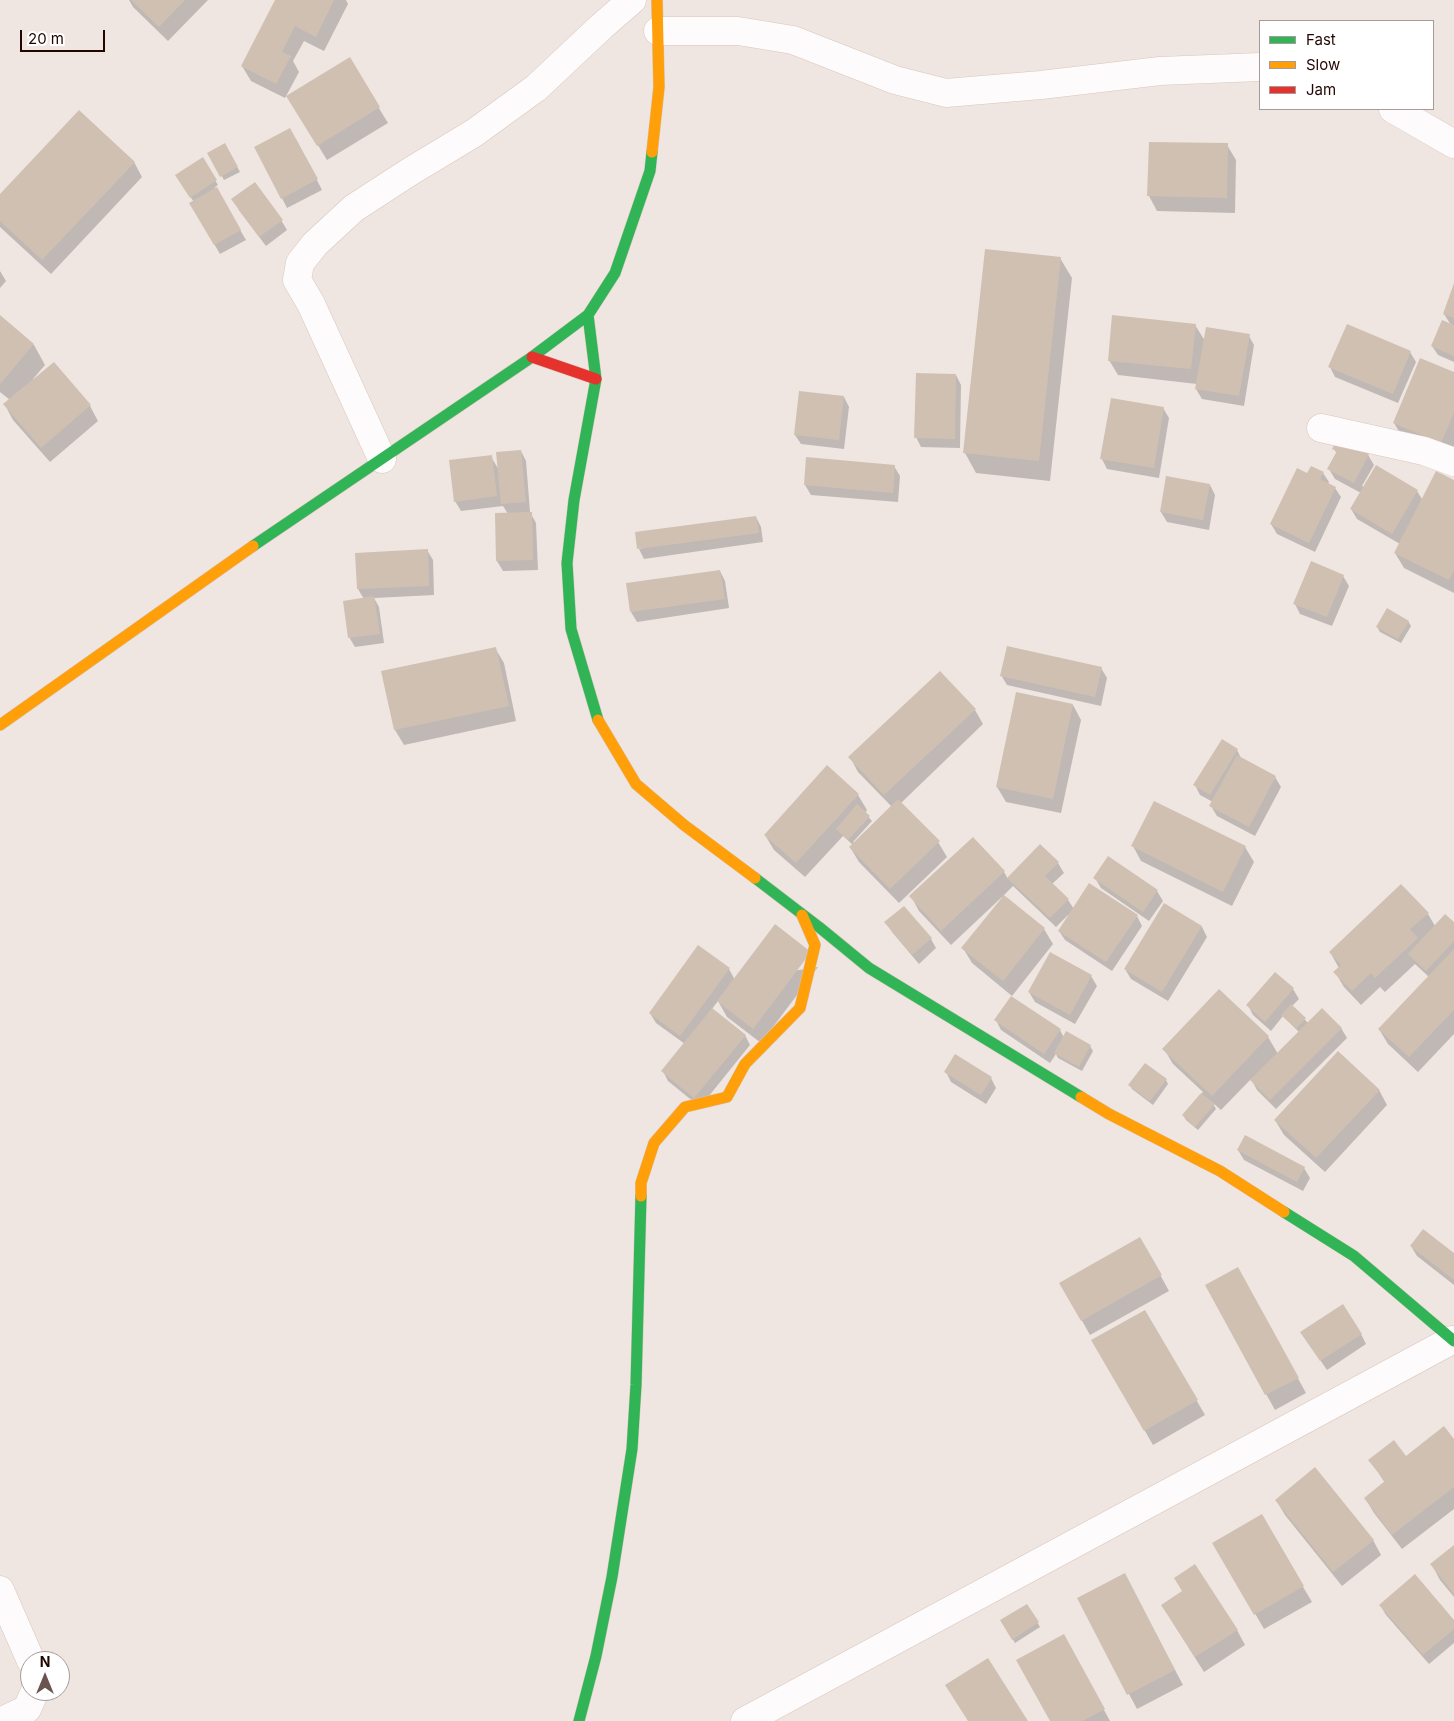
<!DOCTYPE html>
<style>
body{margin:0}
#map{position:relative;width:1454px;height:1721px;overflow:hidden;background:#efe6e2;font-family:Inter,sans-serif}
canvas{display:block}
.legend{position:absolute;left:1259px;top:20px;width:175px;height:90px;box-sizing:border-box;background:#fff;border:1px solid #a79b99;margin:0;padding:6px 9px;list-style:none;font-size:15px;color:#230600}
.legend li{display:flex;align-items:center;gap:10px;height:25px}
.legend b{width:25px;border:1px solid #a79b99}
.north{position:absolute;left:20px;top:1651px;width:50px;height:50px;box-sizing:border-box;background:#fff;border:1px solid #a79b99;border-radius:50%;rotate:0deg;font-size:14px;font-weight:700;line-height:20px;text-align:center;color:#230600}
.north::after{content:'';display:block;margin:auto;width:18px;height:22px;background:#6a544f;clip-path:polygon(50% 0,100% 100%,50% 72%,0 100%)}
.scale{position:absolute;left:20px;top:30px;width:85px;height:22px;box-sizing:border-box;border:2px solid #230600;border-top:0;padding-left:6px;font-size:15px;line-height:18px;white-space:nowrap;color:#230600;-webkit-text-stroke:4px #fff;paint-order:stroke}
</style>
<div id="map">
<canvas width="1454" height="1721"></canvas>
<ul class="legend">
<li><b style="height:6px;background:#30b455"></b>Fast</li>
<li><b style="height:6px;background:#ff9f0a"></b>Slow</li>
<li><b style="height:6px;background:#e5322d"></b>Jam</li>
</ul>
<div class="north">N</div>
<div class="scale">20 m</div>
</div>
<script>
const g = document.querySelector('canvas').getContext('2d');
g.lineJoin = 'round';
function fill(path, color) {
  g.fillStyle = color;
  g.fill(path, 'evenodd');
}
function trace(path, color, width, dash) {
  g.strokeStyle = color;
  g.lineWidth = width;
  g.lineCap = dash ? 'butt' : 'round';
  g.setLineDash(dash || []);
  g.stroke(path);
}
fill(new Path2D(`
 M129 0H208L168 41 133 7Z
 M276 0H346L348 4 324 51 304 41 293 61 299 72 285 98 251 81 242 66Z
 M349 59 388 123 327 160 297 111Z
 M296 139 322 190 287 208 282 198Z
 M225 145 240 172 224 180 209 153Z
 M1227 145 1236 160 1235 213 1157 211 1149 196Z
 M202 159 218 185 215 187 246 240 220 254 191 204 194 202 179 180Z
 M134 162 142 177 51 274 0 227V196Z
 M238 209 281 220 287 230 266 246Z
 M1060 258 1072 278 1050 481 976 473 965 453Z
 M0 271 6 281 0 288Z
 M1454 286V362L1438 355 1432 346 1451 325 1444 314Z
 M0 317 34 345 45 365 33 379 90 406 98 421 50 462 13 420 5 405 10 400 0 392Z
 M1195 325 1205 341 1249 336 1254 345 1244 406 1202 399 1196 389 1197 384 1118 375 1109 360Z
 M1410 352 1416 362 1398 403 1335 377 1330 367Z
 M1454 373V447L1450 457 1403 438 1394 423Z
 M956 375 961 385 960 448 921 447 916 437Z
 M844 397 849 407 844 449 801 444 795 435Z
 M1163 408 1169 418 1159 478 1107 469 1102 459Z
 M1334 449 1368 455 1374 465 1362 486 1364 487 1417 491 1422 499 1454 481V593L1404 568 1395 553 1400 544 1357 519 1351 509 1361 493 1335 479 1329 469 1337 454Z
 M521 451 526 461 530 512 536 523 538 570 503 571 497 561 508 514 503 506 461 511 455 501 491 457 499 470Z
 M894 466 900 476 898 502 811 495 805 485Z
 M1323 473 1329 482 1328 484 1335 488 1341 497 1315 552 1277 534 1271 524 1307 475Z
 M1210 485 1215 495 1209 530 1167 522 1161 512Z
 M756 517 761 527 763 542 644 559 639 549Z
 M427 550 433 560 434 595 374 598 379 607 384 643 355 647 349 637 364 599 358 589Z
 M720 571 725 581 729 608 637 622 631 612Z
 M1343 576 1349 586 1332 626 1300 614 1295 604Z
 M1408 621 1411 626 1401 643 1380 632 1377 627Z
 M495 648 504 663 516 721 404 745 395 730 382 672Z
 M1101 668 1107 678 1101 706 1007 685 1001 675Z
 M1073 705 1081 720 1061 813 1006 802 997 787Z
 M975 710 983 724 901 803 938 842 947 857 899 903 859 862 850 847 853 845 843 836 805 877 774 850 765 835 827 767 858 795 867 810 865 813 872 821 853 842 855 843 892 807 858 772 850 757Z
 M1237 750 1242 760 1275 777 1281 787 1255 836 1217 816 1211 806 1213 802 1200 795 1195 785Z
 M1155 802 1245 847 1254 862 1232 906 1141 861 1133 846Z
 M973 839 1004 872 1008 879 1058 863 1064 873 1052 884 1068 900 1074 909 1137 916 1142 926 1112 971 1065 940 1059 931 1069 916 1068 915 1056 927 1013 886 1003 896 1044 929 1053 944 1012 996 972 963 963 948 1003 898 1002 897 951 945 919 911 911 896Z
 M1095 878 1157 891 1163 901 1149 921 1101 888Z
 M1165 904 1202 927 1207 937 1168 1001 1131 979 1125 969Z
 M1428 914 1435 926 1454 924V1034L1418 1072 1388 1044 1379 1029 1429 977 1415 964 1385 992 1380 987 1361 1005 1344 987 1335 972 1339 968 1330 952Z
 M886 922 931 939 936 948 919 964 892 932Z
 M818 967 761 1043 727 1017 718 1001 712 1009 745 1035 750 1045 700 1107 668 1081 663 1071 685 1044 656 1023 650 1013 729 969 735 980Z
 M1091 976 1097 986 1075 1024 1035 1002 1029 992Z
 M1293 989 1299 999 1292 1006 1308 1023 1341 1028 1347 1038 1276 1109 1257 1090 1251 1079 1221 1110 1212 1102 1216 1109 1198 1130 1186 1120 1183 1115 1203 1092 1173 1064 1164 1049 1219 991 1268 1037 1278 1054 1299 1032 1283 1016 1271 1031 1253 1015 1248 1005Z
 M996 1020 1060 1030 1064 1038 1090 1046 1093 1051 1082 1071 1058 1058 1056 1054 1050 1063 1001 1030Z
 M946 1072 991 1078 996 1088 986 1104 951 1082Z
 M1166 1080 1168 1084 1153 1105 1132 1089 1130 1085Z
 M1379 1090 1387 1105 1325 1172 1284 1135 1275 1120Z
 M1238 1150 1304 1168 1310 1178 1303 1191 1244 1160Z
 M1140 1238 1169 1291 1090 1335 1061 1283Z
 M1411 1246 1454 1255V1285L1417 1256Z
 M1246 1284 1306 1393 1275 1410 1206 1286Z
 M1145 1311 1205 1415 1153 1445 1093 1341Z
 M1361 1334 1366 1344 1327 1370 1308 1342Z
 M1454 1441V1509L1402 1549 1374 1513 1365 1498 1385 1483 1370 1460 1406 1458Z
 M1276 1500 1373 1540 1381 1555 1342 1586 1285 1515Z
 M1261 1516 1312 1602 1264 1629 1214 1543Z
 M1454 1547V1597L1440 1580 1432 1565Z
 M1133 1590 1183 1685 1137 1709 1129 1694Z
 M1027 1605 1040 1627 1015 1643 1002 1621Z
 M1380 1605 1454 1622V1643L1429 1664 1386 1615Z
 M1171 1620 1237 1630 1245 1645 1204 1672Z
 M1072 1651 1110 1721H1051Z`), '#0003');
fill(new Path2D(`
 M131 0H185L159 27Z
 M275 0H334L316 37 295 26 282 52 291 56 276 84 241 66Z
 M350 57 380 107 317 146 286 96Z
 M79 110 135 162 42 260 0 221V194Z
 M290 128 318 179 281 199 254 147Z
 M1149 142 1228 143 1227 198 1147 196Z
 M225 143 238 167 220 177 207 153Z
 M203 157 217 180 190 198 175 175Z
 M255 182 283 220 259 237 231 199Z
 M217 187 241 230 214 245 189 203Z
 M985 249 1061 257 1039 461 963 453Z
 M1454 283V318L1443 314Z
 M0 315 34 344 0 384Z
 M1112 315 1196 324 1191 369 1108 361Z
 M1442 320 1454 325V356L1431 346Z
 M1347 324 1411 351 1393 394 1328 367Z
 M1206 327 1250 334 1239 396 1195 389Z
 M1420 358 1454 372V413L1441 443 1393 423Z
 M54 362 91 405 41 448 3 404Z
 M916 373 956 374 955 439 914 438Z
 M799 391 844 396 839 440 794 435Z
 M1111 398 1164 407 1154 468 1100 459Z
 M1338 438 1369 454 1354 483 1327 469 1337 451 1332 449Z
 M521 450 526 502 501 504 496 452Z
 M492 455 497 496 454 502 449 460Z
 M806 457 895 465 893 493 804 485Z
 M1376 465 1418 490 1392 534 1350 509Z
 M1311 466 1324 472 1320 479 1336 487 1309 543 1270 524 1297 468 1307 473Z
 M1436 471 1454 480V570L1449 580 1394 553Z
 M1166 476 1210 484 1203 520 1160 512Z
 M532 512 533 560 496 561 495 513Z
 M756 516 759 533 637 549 635 532Z
 M428 549 429 586 357 589 355 553Z
 M1311 561 1344 575 1327 617 1293 604Z
 M720 570 725 599 630 612 626 583Z
 M374 596 380 634 348 638 343 601Z
 M1387 608 1409 621 1398 639 1376 627Z
 M1007 646 1102 667 1095 697 1000 676Z
 M496 647 509 706 394 730 381 671Z
 M940 671 976 709 884 795 848 757Z
 M1016 692 1073 704 1053 799 996 787Z
 M1222 739 1238 749 1210 795 1193 785Z
 M1237 755 1276 776 1249 827 1209 806Z
 M827 765 859 794 796 863 764 835Z
 M898 799 940 841 890 889 849 847Z
 M1154 801 1246 846 1223 892 1131 846Z
 M857 804 870 816 848 840 836 829Z
 M973 837 1005 871 941 931 909 896Z
 M1040 844 1059 862 1045 876 1069 899 1050 918 1007 878Z
 M1108 856 1158 890 1143 912 1093 878Z
 M1089 883 1138 915 1106 962 1058 931Z
 M1401 884 1429 913 1410 929 1418 938 1375 978 1371 973 1352 991 1333 972 1341 965 1329 952Z
 M1004 895 1045 928 1003 981 961 948Z
 M1164 903 1202 926 1162 992 1124 969Z
 M904 906 932 938 912 955 884 922Z
 M1445 914 1454 922V941L1426 971 1408 954Z
 M775 924 811 952 753 1029 717 1001Z
 M698 945 730 968 680 1036 649 1013Z
 M1454 949V1010L1409 1057 1378 1029Z
 M1050 952 1092 975 1070 1015 1028 992Z
 M1275 972 1294 988 1265 1022 1246 1005Z
 M1219 989 1269 1036 1212 1096 1162 1049Z
 M1011 996 1061 1029 1044 1054 994 1020Z
 M1291 1004 1306 1018 1296 1029 1281 1015Z
 M712 1008 746 1035 694 1098 661 1071Z
 M1322 1008 1342 1028 1270 1100 1250 1080Z
 M1066 1031 1091 1045 1079 1067 1054 1053Z
 M1338 1051 1380 1090 1316 1158 1274 1120Z
 M955 1054 992 1077 981 1095 944 1072Z
 M1145 1063 1167 1079 1150 1101 1128 1085Z
 M1201 1093 1215 1104 1195 1127 1182 1115Z
 M1245 1135 1305 1167 1297 1182 1237 1150Z
 M1423 1229 1454 1253V1280L1410 1246Z
 M1140 1237 1162 1275 1081 1321 1059 1283Z
 M1238 1267 1299 1378 1265 1395 1205 1285Z
 M1343 1304 1362 1334 1320 1361 1300 1332Z
 M1145 1310 1198 1400 1144 1431 1091 1340Z
 M1444 1426 1454 1439V1487L1392 1535 1364 1498 1385 1481 1368 1460 1394 1440 1406 1456Z
 M1315 1467 1374 1540 1333 1572 1275 1500Z
 M1262 1514 1304 1586 1254 1615 1212 1543Z
 M1454 1545V1594L1430 1564Z
 M1195 1564 1238 1630 1195 1657 1161 1605 1182 1591 1174 1578Z
 M1125 1573 1175 1670 1127 1695 1077 1598Z
 M1415 1574 1454 1620V1629L1423 1655 1379 1605Z
 M1027 1604 1039 1622 1012 1640 1000 1620Z
 M1064 1634 1105 1709 1082 1721H1050L1016 1660Z
 M988 1658 1028 1721H968L945 1685Z`), '#d0c0b2');
const street = new Path2D(`
 M658 31H738L793 40 895 80 946 93 1041 85 1160 71 1260 67
 M1393 109 1454 144
 M1321 428 1424 451 1454 462
 M382 459 311 304 297 280 300 263 315 244 354 208 411 171 474 133 536 88 602 26 632 0
 M0 1590 31 1661
 M2 1721 27 1709 35 1691
 M745 1721 1452 1340`);
const fast = new Path2D(`
 M588 315 596 379 574 500 567 563 571 629 598 720
 M253 546 532 357 588 315 615 273 650 171 652 152
 M755 878 819 927 869 968 1081 1097
 M1284 1212 1354 1256 1454 1341
 M579 1721 596 1656 612 1577 632 1449 636 1385 641 1196`);
const slow = new Path2D(`
 M652 152 659 87 657 0
 M598 720 636 784 684 825 755 878
 M0 725 253 546
 M1081 1097 1109 1114 1220 1171 1284 1212
 M641 1196V1183L654 1143 685 1107 727 1097 745 1064 800 1008 815 945 802 915`);
const jam = new Path2D(`
 M532 357 596 379`);
trace(street, '#d9c5bc', 29);
trace(fast, '#d9c5bc', 12);
trace(slow, '#d9c5bc', 12);
trace(jam, '#d9c5bc', 12);
trace(street, '#fdfbfb', 28);
trace(fast, '#30b455', 11);
trace(slow, '#ff9f0a', 11);
trace(jam, '#e5322d', 11);
</script>
